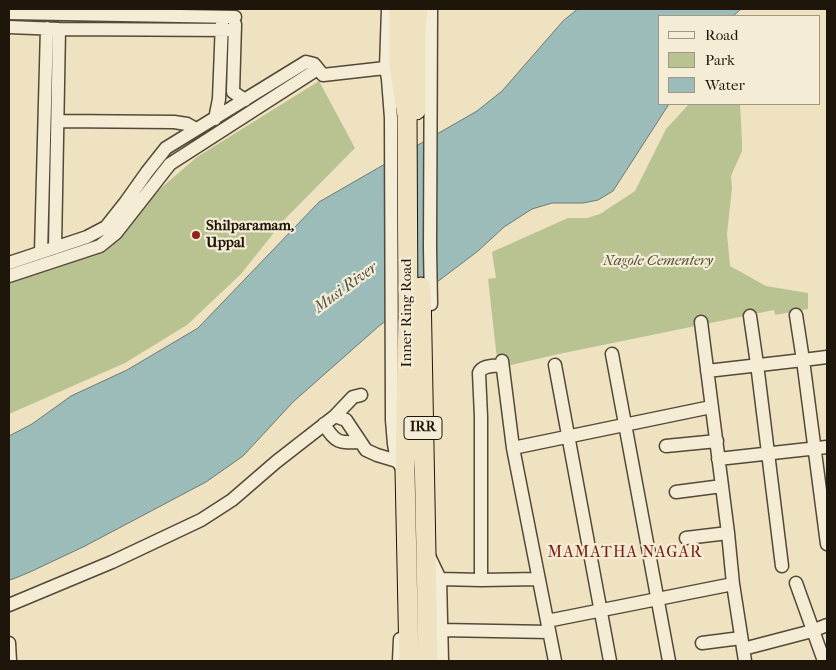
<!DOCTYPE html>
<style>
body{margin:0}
#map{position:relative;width:836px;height:670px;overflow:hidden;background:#efe2c0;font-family:"IM FELL French Canon",serif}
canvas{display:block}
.frame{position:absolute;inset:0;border:10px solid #1f160b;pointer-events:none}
.legend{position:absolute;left:658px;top:15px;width:162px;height:90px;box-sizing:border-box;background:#f5ecd6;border:1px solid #9f9685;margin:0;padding:6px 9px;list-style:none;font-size:15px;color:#1f160b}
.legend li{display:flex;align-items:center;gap:10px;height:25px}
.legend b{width:25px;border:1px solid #9f9685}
</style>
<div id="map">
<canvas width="836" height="670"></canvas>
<div class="frame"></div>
<ul class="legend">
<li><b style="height:6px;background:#f5ecd6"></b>Road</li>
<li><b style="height:14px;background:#b9c392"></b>Park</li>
<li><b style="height:14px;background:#9cbcba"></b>Water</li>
</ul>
</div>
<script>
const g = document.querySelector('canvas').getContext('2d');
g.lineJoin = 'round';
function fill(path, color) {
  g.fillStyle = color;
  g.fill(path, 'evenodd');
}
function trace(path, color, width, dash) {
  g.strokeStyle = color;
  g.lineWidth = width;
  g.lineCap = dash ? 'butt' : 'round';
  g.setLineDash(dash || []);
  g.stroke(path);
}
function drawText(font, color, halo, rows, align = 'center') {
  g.font = font + ' "IM FELL French Canon",serif';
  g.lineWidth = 4.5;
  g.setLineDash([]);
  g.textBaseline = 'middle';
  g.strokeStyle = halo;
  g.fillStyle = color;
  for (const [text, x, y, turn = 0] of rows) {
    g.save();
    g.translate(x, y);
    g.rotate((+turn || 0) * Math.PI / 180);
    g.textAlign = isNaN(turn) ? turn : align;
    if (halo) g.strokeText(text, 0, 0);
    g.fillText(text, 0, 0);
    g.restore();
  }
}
fill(new Path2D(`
 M319 81 355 148 284 220 241 274 187 325 125 363 9 414V281L54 269 107 250 161 188 197 157Z
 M689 104H740L742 141V151L731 176 732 188 727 234 730 266 766 286 808 293V309L775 315 774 310 559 354 498 368 488 279 496 278 492 252 568 218H587L600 214 635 191 666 129Z`), '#b9c392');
const water = new Path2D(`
 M578 9H741L733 16H660V104H669L613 191 598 200 583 203H552L532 209 504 227 478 251 379 326 293 402 243 456 206 482 85 546 30 572 13 579 9 580V436L32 424 71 396 127 370 198 328 319 202 477 111 502 91 563 21Z`);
fill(water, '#9cbcba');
trace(water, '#6a7a74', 1);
const minor = new Path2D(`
 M388 9 386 68 388 79 391 118 392 420 394 444 397 461 403 469
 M9 13 235 17
 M235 24 233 92 245 100
 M9 27 59 29 235 30
 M314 64 323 75 394 67
 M215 119 219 99 222 22
 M58 121 174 122 187 124 196 129
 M55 248 59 29
 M41 252 47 28
 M9 263 87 237 106 227 125 203 147 172 166 148 306 62 314 64 313 72 170 164 116 233 100 246 9 276
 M431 304 430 248 431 9
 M796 315 803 360 827 357
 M750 316 757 364 782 566
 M701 322 728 533 733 584 745 661
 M612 354 669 661
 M502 361 513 448 555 661
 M555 365 610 661
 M707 371 803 360 827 544
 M361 395 353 397 335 416 346 420 366 450 377 455 397 461
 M324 424C335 443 339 443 360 442
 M666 446 717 441
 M513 448 711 407
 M718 459 827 447
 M676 492 722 486
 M686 538 728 533
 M429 556 440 579 442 661
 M440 579 481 580 539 579
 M481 580V417L479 373C482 365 494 366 502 365
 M796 583 824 661
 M9 605 112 562 201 520 232 500 276 462 335 416
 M547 621 733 584
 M441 630 549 632
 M9 643 10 661
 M702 643 741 638
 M743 649 812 631 827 625
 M399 661 400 639`);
const highway = new Path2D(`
 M399 9V66L407 115 408 315 405 470 409 661
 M416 110V28L418 9
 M421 287 428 661`);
trace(minor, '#534938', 15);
trace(highway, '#1f160b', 21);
trace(minor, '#f5ecd6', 12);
trace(highway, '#efe2c0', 19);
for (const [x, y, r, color] of [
 [196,235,5,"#8f2418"]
]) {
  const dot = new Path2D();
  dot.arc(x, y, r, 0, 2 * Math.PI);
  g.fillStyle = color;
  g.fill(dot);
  trace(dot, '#f5ecd6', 2);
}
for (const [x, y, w] of [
 [423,428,38]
]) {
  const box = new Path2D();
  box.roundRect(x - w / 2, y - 11.5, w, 23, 4);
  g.fillStyle = '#f5ecd6';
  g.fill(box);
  trace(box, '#1f160b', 1);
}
drawText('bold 14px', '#1f160b', null, [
 ["IRR",423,428]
]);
drawText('bold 15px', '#1f160b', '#f5ecd6', [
 ["Shilparamam,",206,226],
 ["Uppal",206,243]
], 'left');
drawText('italic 15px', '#55533a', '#f5ecd6', [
 ["Nagole Cementery",658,261]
]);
drawText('15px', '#1f160b', '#f5ecd6', [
 ["Inner Ring Road",407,313,-90]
]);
drawText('italic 16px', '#4b5048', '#f5ecd6', [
 ["Musi River",346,288,-36]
]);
g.letterSpacing = '1px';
drawText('16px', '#7a1f14', '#f5ecd6', [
 ["MAMATHA NAGAR",625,553]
]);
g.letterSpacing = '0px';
</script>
